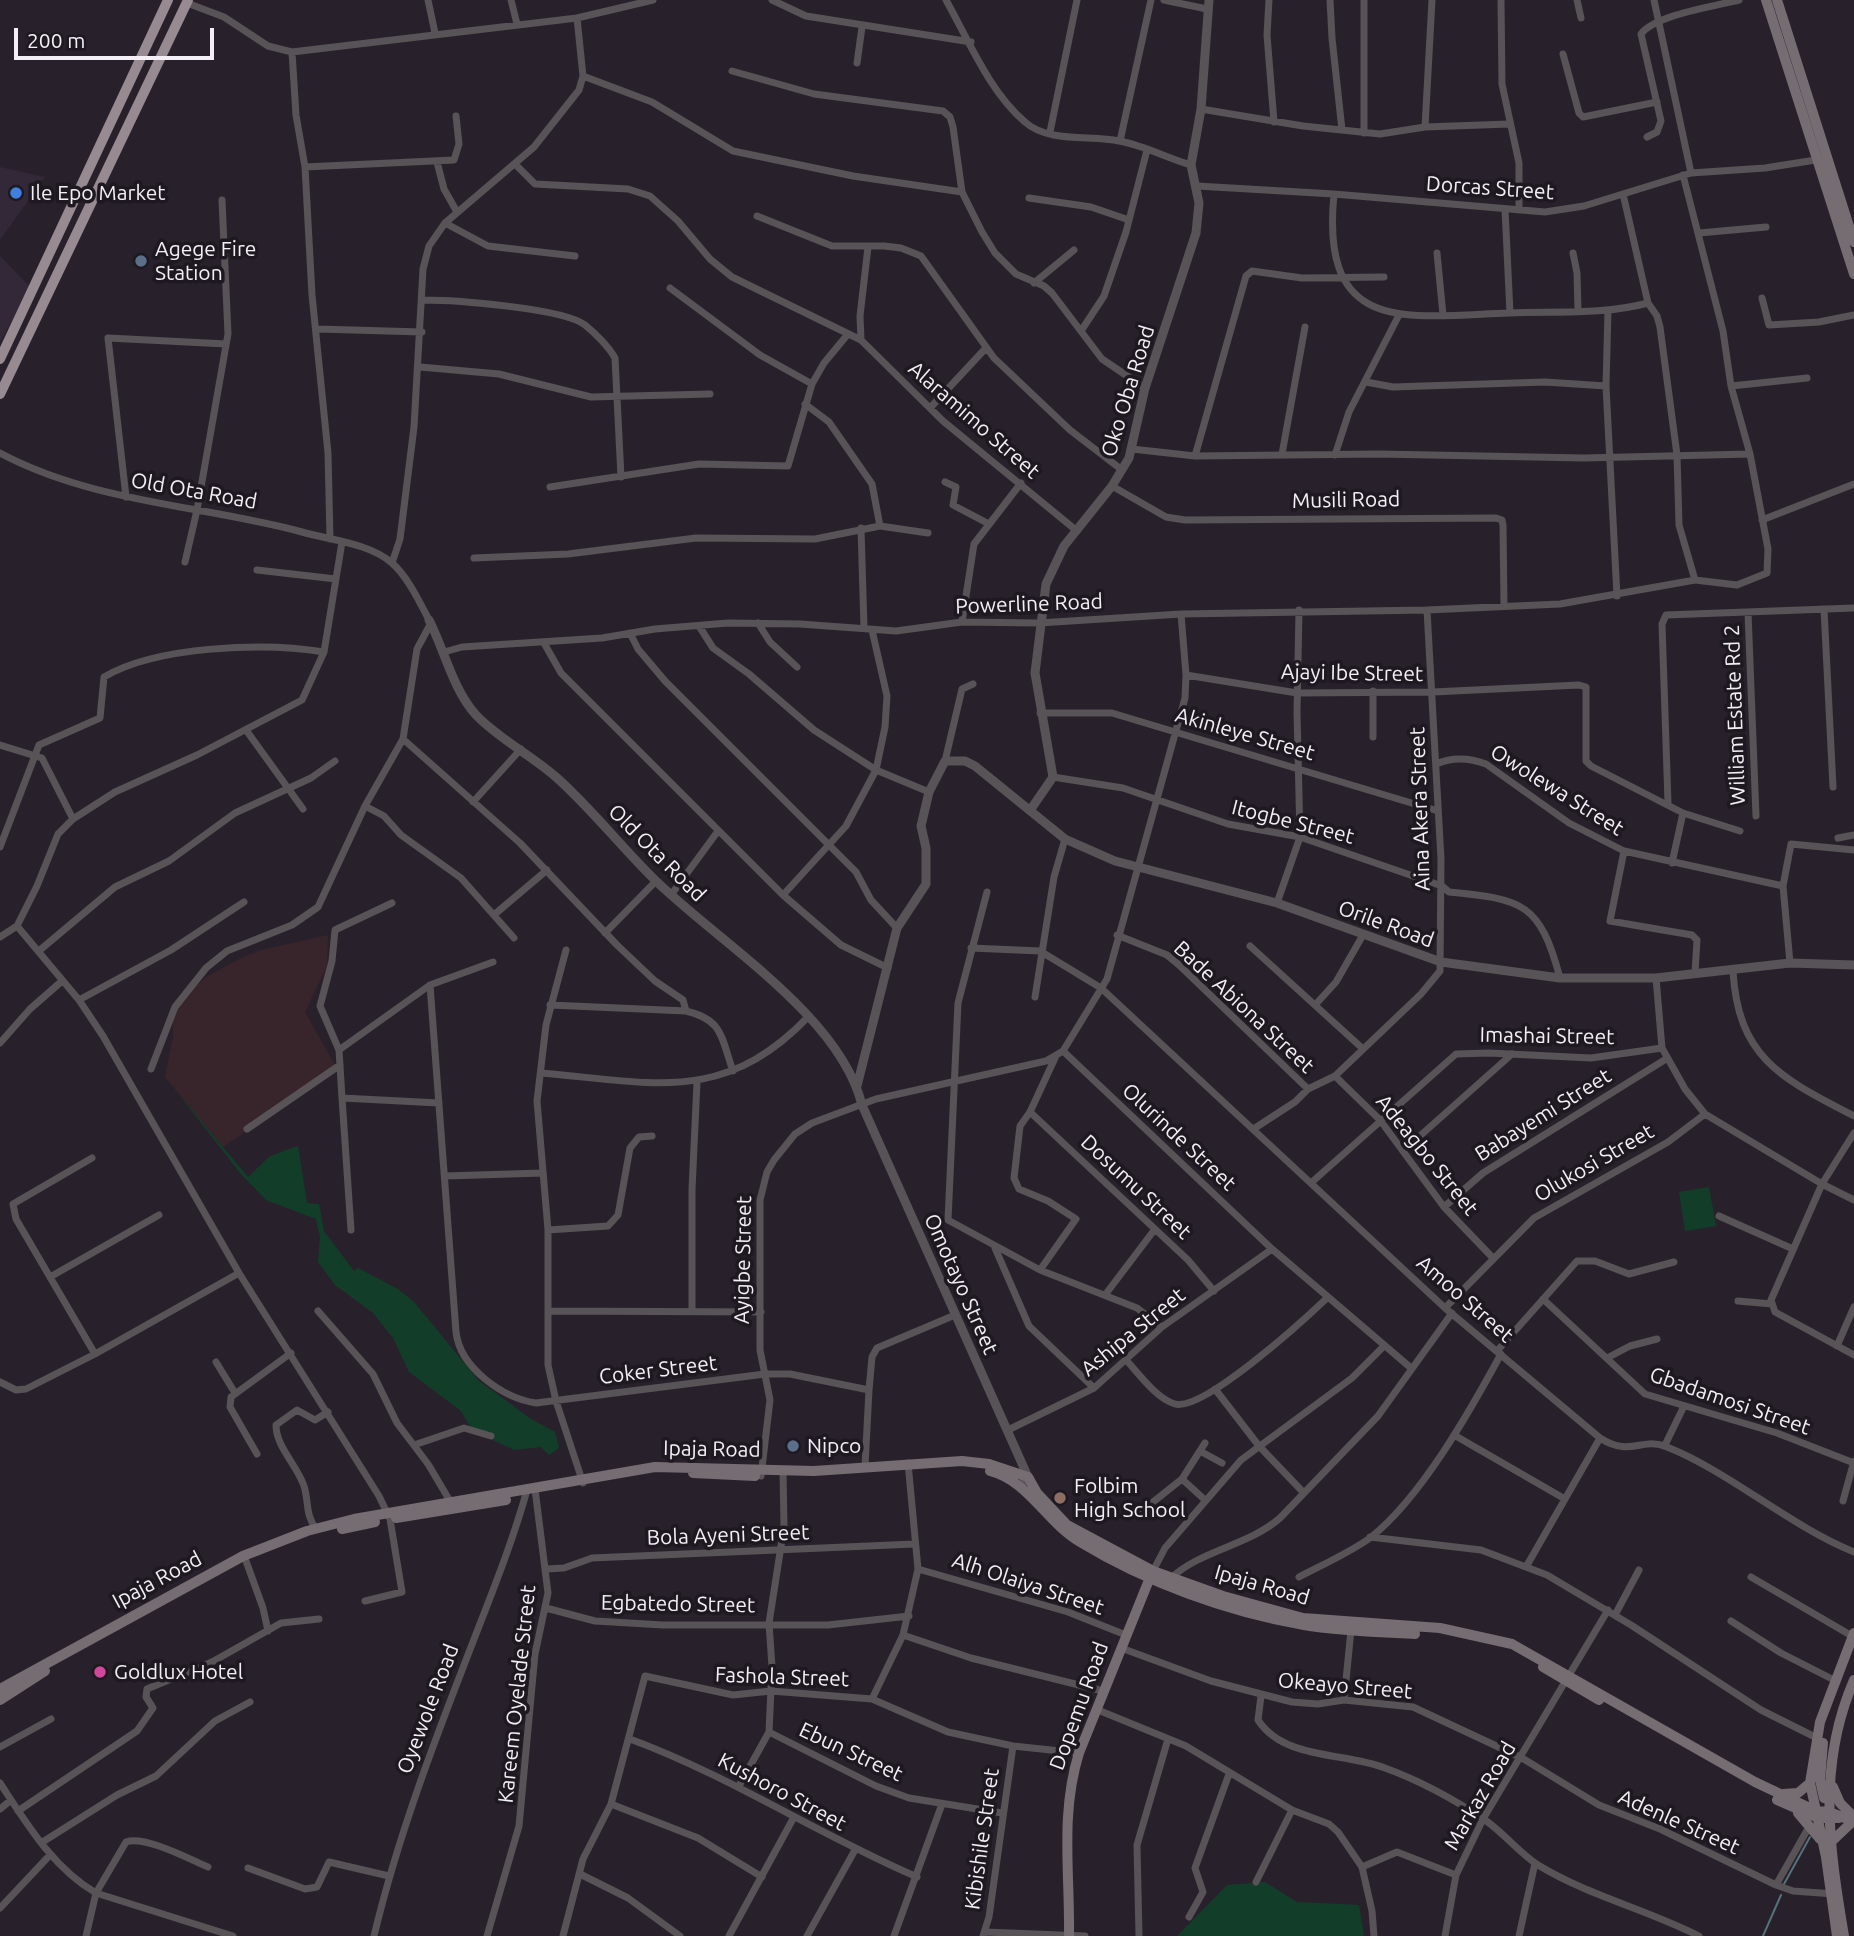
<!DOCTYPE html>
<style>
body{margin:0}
#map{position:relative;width:1854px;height:1936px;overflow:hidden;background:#28212b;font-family:Ubuntu,sans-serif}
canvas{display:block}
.scale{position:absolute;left:14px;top:28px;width:200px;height:32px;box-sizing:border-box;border:4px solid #f4eff6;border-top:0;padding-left:9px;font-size:21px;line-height:24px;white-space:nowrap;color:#f4eff6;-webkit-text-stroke:5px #1e1821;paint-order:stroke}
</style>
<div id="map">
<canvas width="1854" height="1936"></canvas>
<div class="scale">200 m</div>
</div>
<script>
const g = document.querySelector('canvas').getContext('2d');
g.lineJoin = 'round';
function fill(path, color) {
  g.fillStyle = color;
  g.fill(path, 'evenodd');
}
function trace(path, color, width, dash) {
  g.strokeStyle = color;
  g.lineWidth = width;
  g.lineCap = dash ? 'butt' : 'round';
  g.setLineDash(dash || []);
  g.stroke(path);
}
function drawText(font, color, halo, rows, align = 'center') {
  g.font = font + ' Ubuntu,sans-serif';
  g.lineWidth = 7;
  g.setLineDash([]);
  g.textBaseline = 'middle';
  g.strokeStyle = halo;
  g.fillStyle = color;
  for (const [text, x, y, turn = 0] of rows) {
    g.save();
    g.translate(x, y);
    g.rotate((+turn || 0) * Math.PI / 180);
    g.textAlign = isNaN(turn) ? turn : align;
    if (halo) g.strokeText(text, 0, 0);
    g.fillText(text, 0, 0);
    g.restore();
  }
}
fill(new Path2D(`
 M0 167 45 177 0 240Z
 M0 256 31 288 0 342Z`), '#332837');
fill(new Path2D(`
 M328 935 327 966 305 1012 337 1069 223 1147 165 1077 173 1036 172 1008 206 977 241 958 261 950Z`), '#38252b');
fill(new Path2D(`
 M173 1087 248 1177 270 1156 298 1146 307 1203 319 1204 324 1231 354 1271 358 1268 398 1289 415 1303 478 1380 531 1419 555 1432 559 1448 549 1455 541 1447 514 1450 472 1430 461 1411 409 1372 393 1338 373 1313 335 1285 318 1262 320 1237 316 1219 266 1200 240 1173Z
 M1709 1187 1716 1226 1685 1231 1679 1192Z
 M1265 1882 1297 1902 1359 1905 1364 1936H1177L1227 1885Z`), '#123e29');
trace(new Path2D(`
 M1784 1884 1810 1837
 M1763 1936 1781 1895`), '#54727c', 2);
trace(new Path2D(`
 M428 0 435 33
 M511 0 517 24
 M772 0 806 16 971 42
 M946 0C969 41 989 91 1025 122 1048 143 1091 135 1119 141 1143 145 1167 158 1191 165
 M1164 0 1207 9
 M1269 0 1267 35 1274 122
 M1330 0 1332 38 1342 130
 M1364 0V133
 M1501 0 1502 84 1519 163V210
 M1577 0 1581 18
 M1654 0 1691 173
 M187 3 224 17 268 46 292 52 577 18 653 0
 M292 52 296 115 305 167 312 295 328 453 330 539
 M1563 54 1579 113 1583 117 1657 102
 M857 63 862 27
 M732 71 814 94 943 111 950 117 953 127 962 192 982 232 995 253 1016 274 1044 286 1052 293 1102 359 1145 388
 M583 76 652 102 733 151 853 176 962 192
 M1201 109 1303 126 1380 134 1425 127 1509 124
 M1425 127 1432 0
 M1050 132 1077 0
 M1647 137 1657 132 1661 121 1641 34C1655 15 1715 6 1739 0
 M1120 141 1151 0
 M437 162 444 189 457 212
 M515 164 535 184 628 189 650 196 678 221 710 259 732 277 861 340 943 421 1077 531
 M305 167 454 160 459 144 456 116
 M1197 186 1334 194 1545 212 1584 206 1691 173 1765 168 1822 159
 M1334 194C1320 335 1405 317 1509 313 1555 311 1603 315 1648 303
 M1623 194 1648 303 1657 316 1660 327 1677 455 1679 525 1695 580
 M1029 198 1091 207 1129 220
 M1505 209 1510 313
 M757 216 832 246H884L901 248 921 256 994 358 1070 430 1122 470
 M445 223 488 246 575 256
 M1699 233 1766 227
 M1437 253 1443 315
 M1573 253 1577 273 1578 310
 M1034 283 1074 250
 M670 288 760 355 812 384
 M1762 298 1769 325 1819 322 1854 315
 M423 300C454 300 563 308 585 325 595 333 609 347 615 358L621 477
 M1608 310 1606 386 1617 596
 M318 329 422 332
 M1081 331 1104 296 1126 232 1147 150
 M861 340 860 316 868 247
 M420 367 499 374 591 397 710 394
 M1366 382 1393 387 1545 382 1606 386
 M1731 386 1807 378
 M805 404 829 422 872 484 880 526
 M930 408 985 349
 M1132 449 1195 456 1379 454 1584 458 1750 454
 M0 453C94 503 202 505 302 532 330 540 369 543 392 563 408 577 420 603 429 620
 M1282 454 1305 327
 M1335 455 1349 412 1399 315
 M1195 456 1246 276 1252 271 1302 278 1384 277
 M945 482 956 487 953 505 989 524
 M1112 486 1166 517 1185 520 1496 518 1502 520 1503 525 1504 606
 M550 487 699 464 788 466 812 384 824 363 848 334
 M126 497 108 338 226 344
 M1762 520 1854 484
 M861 528 864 628
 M474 558 568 554 696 538 815 539 880 526 928 533
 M185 562 197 510 228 334 222 200
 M392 563 400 539 414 427 423 269 429 246 445 223 534 147 579 90 583 76 577 18
 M257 570 336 579
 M1824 609 1833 787
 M1748 612 1756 816
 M962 622 974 544 1021 483
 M758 623 770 642 797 667
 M699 626 713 648 749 674 814 730 876 770 929 792
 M630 633 638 649 665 681 856 872 871 900 897 928
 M544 643 561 673 783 895 841 945 888 968
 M444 652 462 647 602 638 655 629 728 623 800 624 896 631 962 622 1039 623 1181 614 1427 610 1560 604 1695 580 1737 585 1767 573 1768 549 1750 454 1731 386 1723 331 1683 175
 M1186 675 1297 693 1433 692 1579 685 1586 687V761L1591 766 1683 813 1740 831
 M1373 691V737
 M1040 713H1112L1438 811
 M246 730 303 809
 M403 739 417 649 431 623
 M0 745 42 758 73 819
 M945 761 962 689 973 684
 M1436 764C1452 757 1470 758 1486 764L1569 823 1624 851 1783 886
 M1053 777 1123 788 1228 824 1300 837 1442 886 1449 892C1523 899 1540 903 1560 978
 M473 802 521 749
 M1668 803 1662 624 1666 615 1854 608
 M365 806 403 739 520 843 617 945 655 981 683 1000 686 1011
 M1838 838 1854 835
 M0 847 39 745 100 718 104 677C156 646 265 642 324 652
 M1624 851 1610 921 1692 935 1697 940 1695 973
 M1672 863 1683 813
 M987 892 958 1003 948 1220 1040 1270 1137 1308 1162 1327
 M671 895 718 831
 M783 895 846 826 876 770 885 727 887 696 872 630
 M1277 903 1300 837 1297 712 1299 610
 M495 914 547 870
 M17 926 79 1000 103 1036 239 1273 379 1496 390 1519 402 1592 365 1601
 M605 933 656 881
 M1117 935 1167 955 1179 965 1308 1089
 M0 937 17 926 37 886 58 834 73 819 115 792 197 755 302 700 324 652 342 542
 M1250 946 1362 1048
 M971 948 1040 951 1101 988 1445 1308 1600 1438C1631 1458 1642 1436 1667 1447 1730 1472 1788 1525 1854 1552
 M40 950 115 887 169 861 235 813 311 778 335 761
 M566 950 546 1025 537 1101 548 1230V1365L556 1401 583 1483
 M1790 963 1783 886 1791 844 1854 850
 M1733 971C1738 1059 1783 1079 1854 1116
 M1656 978 1662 1048 1685 1089 1705 1114 1822 1184 1854 1200
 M430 985 456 1332C460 1368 503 1398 536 1403L765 1374H790L869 1390 865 1466
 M1035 997 1054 877 1065 839
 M79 1000 171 950 244 902
 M1316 1004 1336 982 1363 935
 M550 1005 686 1011C724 1020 721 1038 733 1071
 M0 1043 30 1009 62 981
 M339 1050 320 1006 332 961 335 930 392 903
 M1063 1051 1272 1249 1411 1368
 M151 1069 175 1007 206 968 227 951 292 925 318 907 365 806 384 816 401 835 461 878 514 938
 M541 1073C651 1082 723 1106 809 1016
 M1335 1076 1380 1120 1444 1207 1492 1257
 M342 1098 351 1230
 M439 1103 342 1098 339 1050 430 985 493 962
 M1030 1112 1188 1260 1214 1291
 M1255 1128 1295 1102 1308 1089 1335 1076 1421 994 1440 971 1441 859 1427 610
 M247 1129 340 1065
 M1854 1133 1822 1184 1771 1300 1775 1312 1854 1355
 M1403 1151 1512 1054
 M92 1158 13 1204 16 1219 95 1354
 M445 1176 543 1173
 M1312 1182 1456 1054 1489 1053 1591 1058 1662 1048
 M1444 1207 1483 1173 1666 1059
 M1719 1216 1793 1249
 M548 1230 608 1226 618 1215 630 1148 639 1137 652 1136
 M995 1248 1029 1326 1094 1388
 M1040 1270 1076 1219 1048 1201 1019 1189 1014 1178 1020 1126 1030 1112 1055 1058
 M50 1277 159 1215
 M1105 1295 1155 1229
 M1543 1299 1645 1394 1777 1433 1854 1463
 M1738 1301 1772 1304
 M1445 1308 1534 1218 1668 1142 1705 1114
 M318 1311 373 1374 397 1423 428 1464 450 1501
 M548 1311 761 1312
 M692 1311V1190L697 1082
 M1837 1346 1854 1307
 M1497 1351 1577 1261H1595L1629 1274 1674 1262
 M1607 1358 1630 1346 1657 1339
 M1127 1361C1139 1374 1157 1399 1175 1404 1203 1412 1304 1320 1327 1298
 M216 1362 235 1393
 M0 1382 16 1390 26 1389 95 1354 239 1273
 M1215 1389 1259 1446 1303 1492
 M869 1390 872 1357 877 1348 955 1315
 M1008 1430 1094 1388 1162 1327 1272 1249
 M1454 1435 1565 1499
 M414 1445 464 1428 491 1436
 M1665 1445 1684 1406
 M1200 1451 1222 1463
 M257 1454 230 1407 231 1397 291 1353
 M761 1476 770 1400 760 1350V1200L767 1172 774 1160 795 1134 812 1123 876 1099 1046 1061 1063 1051 1107 979 1185 698 1186 675 1181 614
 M1182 1479 1205 1500
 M1843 1501 1854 1461
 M1143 1510 1182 1479 1205 1443
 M316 1529C305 1514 309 1502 304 1486 297 1465 276 1447 276 1425L297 1410 315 1420 328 1412
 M1370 1537 1481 1550 1547 1575 1631 1625 1761 1710 1817 1738
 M246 1561 263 1608 268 1631
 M1526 1567 1600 1438
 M546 1569 564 1568 592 1558 914 1544
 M918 1569 1068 1612 1126 1635
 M1153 1571 1165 1548 1241 1460 1352 1378 1383 1347
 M1299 1577C1322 1565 1349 1553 1370 1538 1421 1498 1470 1411 1501 1354
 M1751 1577 1852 1636
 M1170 1579C1200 1550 1248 1546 1280 1518L1378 1416 1452 1313
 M546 1608 595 1621 663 1625H828L909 1616
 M1615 1615 1639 1570
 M1731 1621 1781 1653 1836 1681
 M903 1635 971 1658 1103 1691
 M1121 1648 1211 1681 1292 1702 1318 1704 1344 1700 1413 1707 1522 1758 1599 1805 1660 1829 1776 1885 1793 1891 1834 1894
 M1261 1696 1258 1720C1284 1760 1344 1752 1385 1768 1418 1780 1455 1800 1485 1820 1504 1833 1519 1853 1538 1865 1589 1896 1646 1909 1699 1936
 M872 1699 903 1635 918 1569 908 1463
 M1344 1700 1351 1630
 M1098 1710 1186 1746 1292 1810 1329 1824 1338 1832 1362 1867 1372 1911 1374 1936
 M769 1732 876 1786 909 1798 1002 1813
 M630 1739C730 1776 819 1835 917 1877
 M0 1747 51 1719
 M0 1783C27 1824 53 1868 96 1893L233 1936
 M739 1786 769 1732 772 1667 769 1623 784 1527 783 1470
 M611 1804 698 1838 762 1877
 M0 1809 11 1800
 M18 1811 137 1731 153 1708 146 1697 147 1689 212 1662 281 1623 319 1619
 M41 1843 117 1795 156 1776 215 1721 250 1702
 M1362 1867 1397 1852 1456 1875
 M248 1868 305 1889 317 1887 329 1862 389 1876
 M580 1874 628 1898 680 1936
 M1256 1882 1292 1810
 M1776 1885 1810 1825
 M0 1908 50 1855
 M1189 1917 1203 1892 1195 1868 1229 1774
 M985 1932 1085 1936
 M86 1936 96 1893 126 1842C144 1835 189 1859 208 1867
 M374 1936C398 1836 434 1742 471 1647 491 1595 512 1544 527 1490
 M487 1936 519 1826 535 1654 548 1593 535 1489
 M563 1936 583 1859 611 1804 645 1676 733 1695 771 1691 872 1699 948 1732 1013 1746 1079 1753
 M729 1936 794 1817
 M807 1936 855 1850
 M894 1936 942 1804
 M983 1936 989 1917 1013 1746
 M1139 1936 1137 1845 1168 1739
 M1445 1936 1456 1875 1483 1819 1608 1610
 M1519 1936 1535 1863`), '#585356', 7);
trace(new Path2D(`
 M429 620C444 649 453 690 476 715 499 739 531 755 556 777 592 809 621 847 656 881 720 943 840 1016 862 1105L1028 1477 1021 1485
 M1031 809 1053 777 1035 673 1046 584 1064 546 1112 486 1129 458 1145 388 1196 233 1199 203 1191 165 1201 109 1209 0
 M857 1086 897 928 926 884V848L921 826 929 792 945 761H965L975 766 1065 839 1115 861 1277 903 1441 962 1560 978H1656L1790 963 1854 965`), '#585356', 9);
trace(new Path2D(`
 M1766 0 1854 274
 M1777 0 1854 242
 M990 1471C1029 1481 1046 1522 1080 1542 1146 1582 1227 1612 1304 1625 1340 1631 1378 1632 1415 1634
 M693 1473 755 1476
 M396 1518 506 1500
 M342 1529 375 1522
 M1543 1667 1599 1700
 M0 1689 243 1556 307 1531 354 1519 655 1467 814 1471 962 1461 989 1464 1028 1477 1037 1493 1067 1525 1153 1571 1223 1596 1303 1618 1440 1628 1512 1644 1755 1782 1816 1811 1830 1812 1854 1822
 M0 1700 45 1671
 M1823 1743 1820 1780 1824 1798 1830 1799
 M1833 1787 1840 1803 1854 1817
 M1783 1794 1798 1793 1810 1783
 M1777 1800 1818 1818H1839
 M1798 1813 1820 1839
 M1831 1842 1853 1821
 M1069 1936C1070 1873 1060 1814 1079 1753L1151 1575
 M1837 1936 1826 1857 1810 1783 1820 1722 1854 1633
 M1844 1936C1829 1847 1817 1765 1854 1680`), '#766d72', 10);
trace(new Path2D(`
 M0 359 168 0
 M0 394 188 0`), '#978a91', 10);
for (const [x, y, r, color] of [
 [16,193,7,"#3f7fe0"],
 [141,261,7,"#5c6f8a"],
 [793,1446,7,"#5c6f8a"],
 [1060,1498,7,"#8d6e63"],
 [100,1672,7,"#d1479c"]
]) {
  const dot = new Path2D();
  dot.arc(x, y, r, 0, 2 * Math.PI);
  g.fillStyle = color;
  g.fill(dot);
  trace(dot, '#1e1821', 2.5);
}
drawText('21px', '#f4eff6', '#1e1821', [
 ["Dorcas Street",1490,188,4],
 ["Oko Oba Road",1128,391,-73],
 ["Alaramimo Street",974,420,41],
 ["Old Ota Road",194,491,10],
 ["Musili Road",1346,500,-1],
 ["Powerline Road",1029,604,-2],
 ["Ajayi Ibe Street",1352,673,1],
 ["William Estate Rd 2",1735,715,-92],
 ["Akinleye Street",1245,734,16],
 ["Owolewa Street",1557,790,32],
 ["Aina Akera Street",1420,809,-92],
 ["Itogbe Street",1293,822,14],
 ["Old Ota Road",657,853,45],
 ["Orile Road",1386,924,20],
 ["Bade Abiona Street",1244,1007,43],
 ["Imashai Street",1547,1036,1],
 ["Babayemi Street",1543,1115,-32],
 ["Olurinde Street",1179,1137,43],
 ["Adeagbo Street",1427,1155,51],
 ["Olukosi Street",1594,1163,-30],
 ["Dosumu Street",1136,1187,43],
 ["Ayigbe Street",743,1260,-89],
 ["Omotayo Street",961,1284,66],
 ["Amoo Street",1465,1299,41],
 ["Ashipa Street",1133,1332,-39],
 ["Coker Street",658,1370,-7],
 ["Gbadamosi Street",1730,1401,19],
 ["Ipaja Road",712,1449,1],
 ["Bola Ayeni Street",728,1535,-2],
 ["Ipaja Road",157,1580,-28],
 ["Alh Olaiya Street",1028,1584,18],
 ["Ipaja Road",1262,1585,16],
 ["Egbatedo Street",678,1604,1],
 ["Fashola Street",782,1677,2],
 ["Okeayo Street",1345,1686,5],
 ["Kareem Oyelade Street",517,1694,-84],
 ["Dopemu Road",1079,1706,-70],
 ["Oyewole Road",428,1709,-69],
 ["Ebun Street",851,1752,25],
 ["Kushoro Street",782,1792,28],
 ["Markaz Road",1480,1796,-60],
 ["Adenle Street",1679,1822,24],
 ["Kibishile Street",982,1839,-82]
]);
drawText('21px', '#f4eff6', '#1e1821', [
 ["Ile Epo Market",30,193],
 ["Agege Fire",155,249],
 ["Station",155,273],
 ["Nipco",807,1446],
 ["Folbim",1074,1486],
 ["High School",1074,1510],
 ["Goldlux Hotel",114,1672]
], 'left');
</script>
